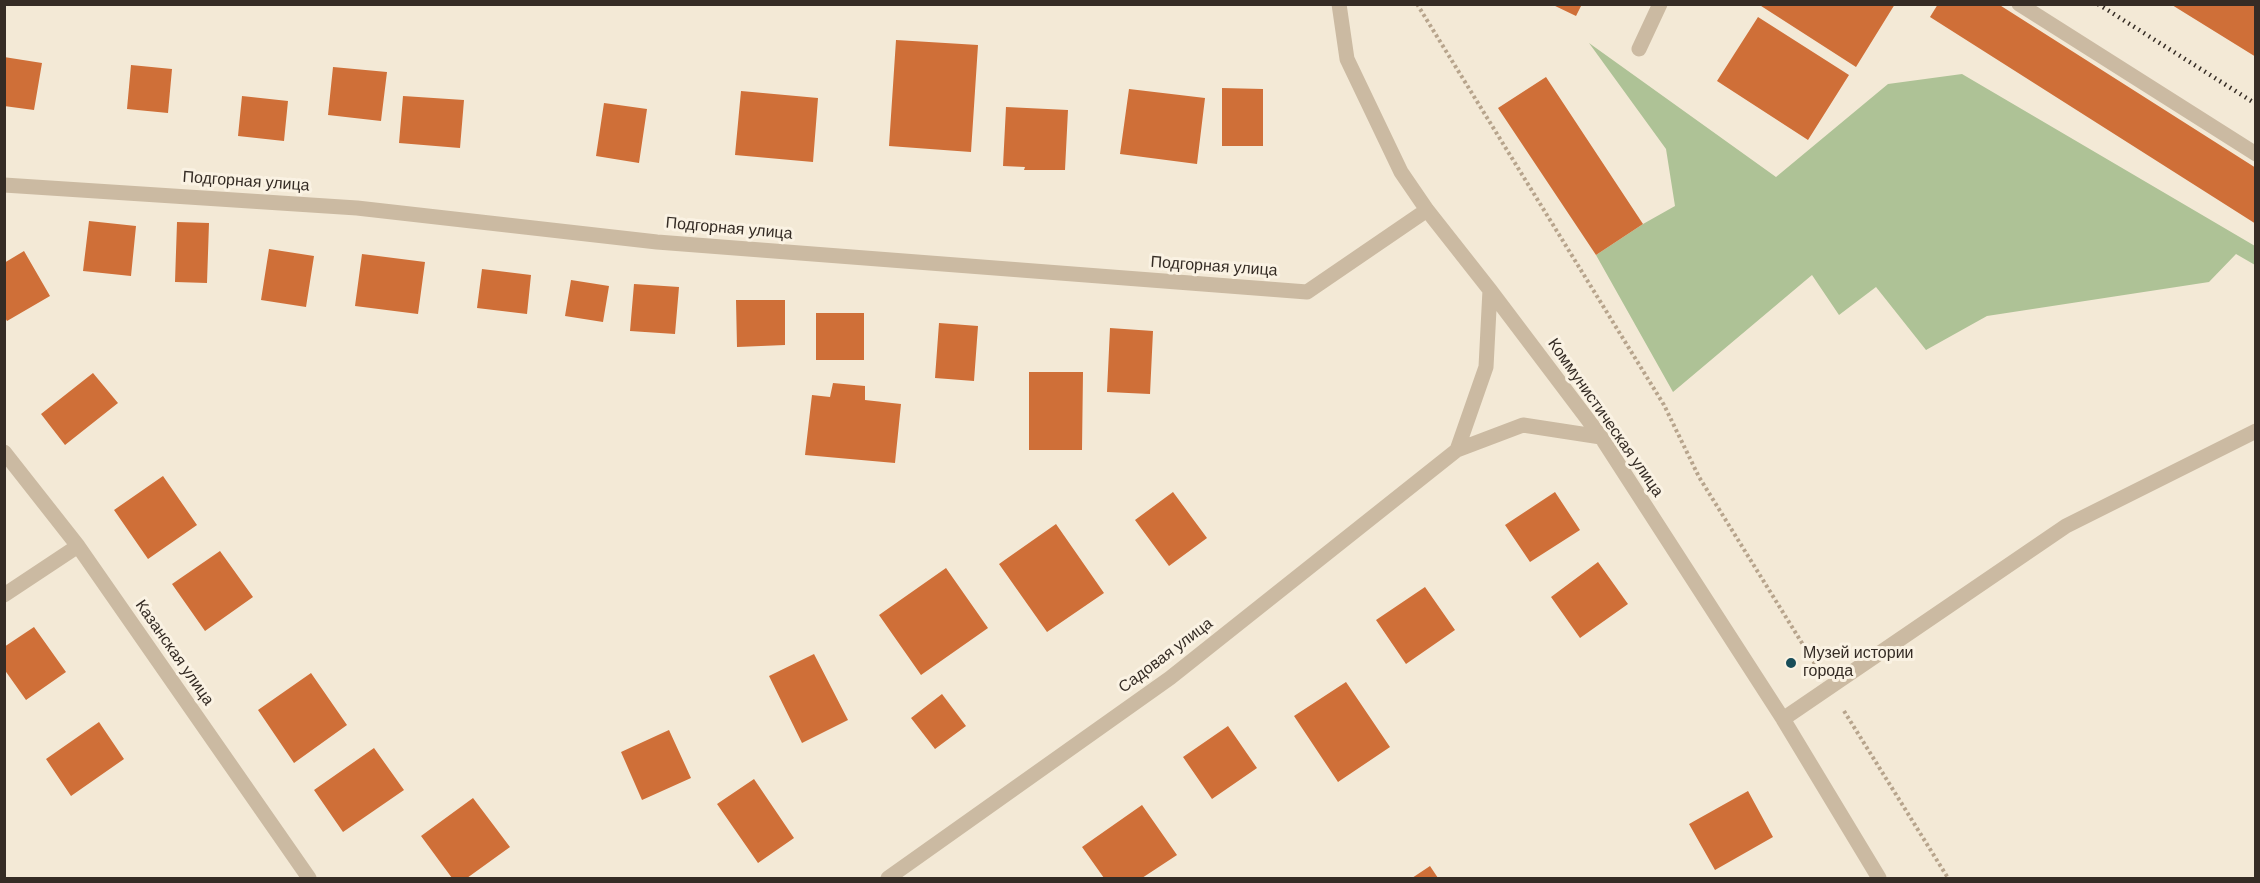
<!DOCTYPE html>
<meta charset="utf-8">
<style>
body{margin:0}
#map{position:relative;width:2260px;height:883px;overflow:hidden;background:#f3e9d6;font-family:"DM Sans",sans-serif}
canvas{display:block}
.frame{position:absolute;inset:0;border:6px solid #352c25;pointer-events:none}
</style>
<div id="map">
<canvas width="2260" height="883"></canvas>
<div class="frame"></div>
</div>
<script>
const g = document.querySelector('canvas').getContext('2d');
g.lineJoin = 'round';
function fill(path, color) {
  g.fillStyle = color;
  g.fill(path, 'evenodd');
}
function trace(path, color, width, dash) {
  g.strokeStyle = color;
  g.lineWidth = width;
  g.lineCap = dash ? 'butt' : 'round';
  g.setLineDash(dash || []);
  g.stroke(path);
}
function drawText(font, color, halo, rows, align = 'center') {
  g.font = font + ' "DM Sans",sans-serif';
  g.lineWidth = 6;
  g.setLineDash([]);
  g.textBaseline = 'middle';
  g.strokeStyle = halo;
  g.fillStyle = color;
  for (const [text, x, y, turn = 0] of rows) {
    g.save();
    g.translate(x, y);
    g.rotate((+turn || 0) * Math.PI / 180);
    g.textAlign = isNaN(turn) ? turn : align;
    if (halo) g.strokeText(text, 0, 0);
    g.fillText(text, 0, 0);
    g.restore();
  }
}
fill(new Path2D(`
 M1589 43 1776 177 1888 84 1962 74 2255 246V265L2236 254 2209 282 1987 316 1926 350 1876 287 1839 315 1812 275 1673 392 1596 255 1643 224 1675 206 1666 149Z`), '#aec296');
fill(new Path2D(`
 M1551 4H1582L1576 16Z
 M1758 4H1895L1856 67Z
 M1938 4H1998L2256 168V224L1930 17Z
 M2172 5H2256V57Z
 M1758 17 1849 75 1808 140 1717 81Z
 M896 40 978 45 971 152 889 146Z
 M4 57 42 63 34 110 4 106Z
 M131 65 172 69 168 113 127 109Z
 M333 67 387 72 381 121 328 115Z
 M1546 77 1643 224 1596 255 1498 108Z
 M1222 88 1263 89V146H1222Z
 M1129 89 1205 98 1197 164 1120 154Z
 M741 91 818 98 813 162 735 155Z
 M242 96 288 101 284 141 238 136Z
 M403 96 464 100 460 148 399 143Z
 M604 103 647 109 639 163 596 156Z
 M1006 107 1068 110 1065 170H1024L1025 167 1003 166Z
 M89 221 136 226 131 276 83 271Z
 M177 222 209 223 207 283 175 282Z
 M269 249 314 256 306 307 261 300Z
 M24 251 50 296 7 321 4 316V263Z
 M362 254 425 262 418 314 355 306Z
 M482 269 531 275 527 314 477 308Z
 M571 280 609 286 603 322 565 316Z
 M634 284 679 287 675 334 630 331Z
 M736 300H785V345L737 347Z
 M816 313H864V360H816Z
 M939 323 978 326 974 381 935 378Z
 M1110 328 1153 331 1150 394 1107 392Z
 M1029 372H1083L1082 450H1029Z
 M93 373 118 403 65 445 41 414Z
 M833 383 865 386V400L901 404 895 463 805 455 812 395 830 397Z
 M163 476 197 525 148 559 114 510Z
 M1173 492 1207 538 1169 566 1135 520Z
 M1555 492 1580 530 1530 562 1505 525Z
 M1056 524 1104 593 1047 632 999 564Z
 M220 551 253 597 205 631 172 584Z
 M1598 562 1628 604 1580 638 1551 597Z
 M946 568 988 628 921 675 879 615Z
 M1425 587 1455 630 1406 664 1376 620Z
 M34 627 66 672 26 700 4 669V647Z
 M814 654 848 720 802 743 769 676Z
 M311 673 347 725 294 763 258 710Z
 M1346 682 1390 747 1338 782 1294 716Z
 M942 694 966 726 935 749 911 718Z
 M99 722 124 759 71 796 46 759Z
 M1228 726 1257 768 1212 799 1183 757Z
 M669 730 691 778 642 800 621 752Z
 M374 748 404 790 343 832 314 790Z
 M754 779 794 838 758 863 717 804Z
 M1748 791 1773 837 1715 870 1689 824Z
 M473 798 510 847 467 878H452L421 836Z
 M1142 805 1177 855 1142 878H1104L1082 847Z
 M1430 866 1438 878H1412Z`), '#cf6f38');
trace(new Path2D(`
 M1417 4 1664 405 1699 477 1815 664
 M1844 711 1948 878`), '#b7a48c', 4, [3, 3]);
trace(new Path2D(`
 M1339 4 1347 59 1401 172 1427 210 1490 290 1601 437 1783 719 1879 878
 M2019 4 2256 154
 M1639 49 1660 4
 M4 185 357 208 657 242 1307 292 1427 210
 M1457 450 1486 367 1490 290
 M4 452 78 546 309 878
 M4 595 78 546
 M1783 719 2066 526 2256 431
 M888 878 1170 678 1457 450 1523 425 1601 437`), '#cbbaa2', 15);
trace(new Path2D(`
 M2098 4 2256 104`), '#352c25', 4.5, [1.5, 4.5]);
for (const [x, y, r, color] of [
 [1791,663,6,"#184d59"]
]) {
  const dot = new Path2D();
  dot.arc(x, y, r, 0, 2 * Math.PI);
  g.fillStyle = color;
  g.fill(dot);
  trace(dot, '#faf2e3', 2);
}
drawText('16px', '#352c25', '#faf2e3', [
 ["Подгорная улица",246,182,4],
 ["Подгорная улица",729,229,5],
 ["Подгорная улица",1214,267,4],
 ["Коммунистическая улица",1605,418,55],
 ["Казанская улица",174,653,55],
 ["Садовая улица",1166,656,-37]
]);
drawText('16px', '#352c25', '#faf2e3', [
 ["Музей истории",1803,654],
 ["города",1803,672]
], 'left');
</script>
